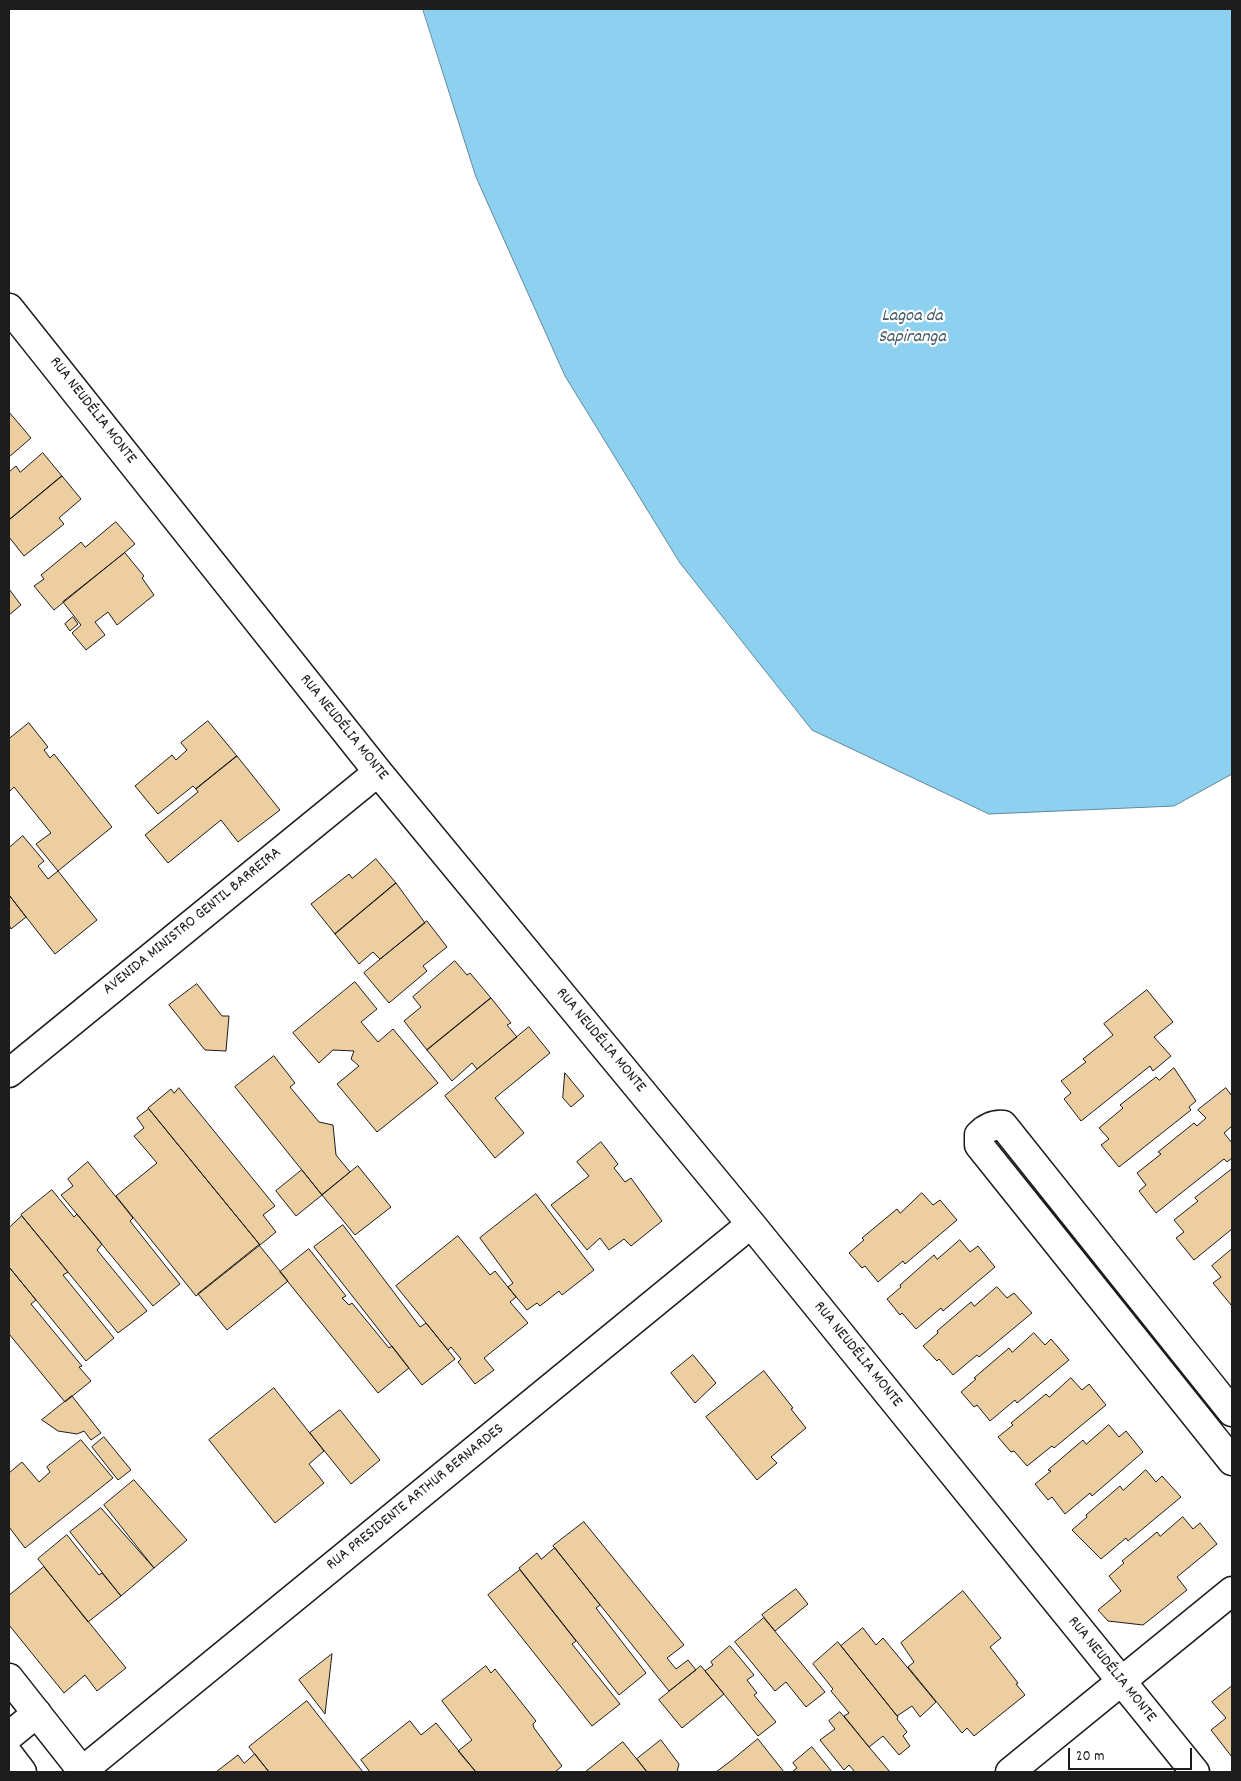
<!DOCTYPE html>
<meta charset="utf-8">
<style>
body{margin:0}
#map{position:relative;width:1241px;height:1781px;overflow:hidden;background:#fff;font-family:Dekko,sans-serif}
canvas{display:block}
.frame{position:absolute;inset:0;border:10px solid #1c1c1c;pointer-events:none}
.scale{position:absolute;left:1068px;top:1748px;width:124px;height:22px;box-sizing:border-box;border:2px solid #1c1c1c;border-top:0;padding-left:6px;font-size:15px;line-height:18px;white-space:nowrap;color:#1c1c1c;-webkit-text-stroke:4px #fff;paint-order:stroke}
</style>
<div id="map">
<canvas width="1241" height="1781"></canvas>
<div class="frame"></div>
<div class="scale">20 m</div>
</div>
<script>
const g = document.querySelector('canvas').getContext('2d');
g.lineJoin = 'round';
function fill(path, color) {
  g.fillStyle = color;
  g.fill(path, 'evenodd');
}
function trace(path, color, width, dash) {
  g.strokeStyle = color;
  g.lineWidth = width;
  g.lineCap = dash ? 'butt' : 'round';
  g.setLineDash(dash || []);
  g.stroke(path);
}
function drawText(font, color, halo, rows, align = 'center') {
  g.font = font + ' Dekko,sans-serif';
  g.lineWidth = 4.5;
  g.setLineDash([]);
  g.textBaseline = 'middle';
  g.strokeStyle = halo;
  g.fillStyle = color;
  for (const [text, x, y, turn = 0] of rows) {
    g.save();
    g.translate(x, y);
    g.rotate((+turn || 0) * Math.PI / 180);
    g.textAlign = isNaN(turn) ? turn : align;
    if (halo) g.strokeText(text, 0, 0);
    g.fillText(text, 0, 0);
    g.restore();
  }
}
const water = new Path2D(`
 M423 9H1232V774L1174 806 989 814 812 730 680 563 565 376 476 177Z`);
fill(water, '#8ed0ef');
trace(water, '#60889b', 1);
const building = new Path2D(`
 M9 412 31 438 9 457Z
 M43 453 62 476 9 520V472L16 466 20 472Z
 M62 476 81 499 59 518 64 524 24 556 9 537V520Z
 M116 522 135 544 54 610 34 586 44 579 41 575 80 543 81 542 85 547Z
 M125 553 144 576 142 578 154 595 117 625 108 612 95 622 105 635 86 650 72 633 81 625 63 602Z
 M9 589 21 605 9 615Z
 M73 617 78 624 70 631 65 624Z
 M208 721 237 756 196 789 193 786 158 814 135 786 172 755 176 760 187 750 181 743Z
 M29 723 48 747 44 750 50 758 54 754 112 827 58 871 36 844 51 833 14 787 9 792V739Z
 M237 756 280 810 238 842 221 820 168 863 145 835 198 792 196 789Z
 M23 836 44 861 38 866 48 879 58 871 97 920 55 954 9 895V848Z
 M376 859 396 883 335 934 311 904 349 874 352 878Z
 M396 883 425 923 380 959 373 952 359 964 335 934Z
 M9 895 26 917 11 929 9 925Z
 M427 921 447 947 423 966 427 971 389 1003 364 973Z
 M455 961 467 975 470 973 491 998 427 1050 404 1021 421 1007 413 997Z
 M355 982 377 1009 361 1022 378 1042 393 1029 438 1083 377 1132 337 1084 359 1066 351 1059 354 1051 333 1050 319 1063 293 1033Z
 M197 984 222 1016H229L226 1051 205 1050 169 1005Z
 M1147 990 1173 1022 1154 1037 1171 1056 1153 1071 1150 1066 1081 1121 1064 1099 1071 1093 1061 1081 1086 1062 1083 1059 1113 1035 1104 1024Z
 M491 998 511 1023 507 1025 517 1037 477 1069 472 1063 452 1081 427 1050Z
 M529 1027 550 1053 495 1098 524 1133 495 1158 445 1096Z
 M274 1056 295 1083 290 1087 319 1122 333 1125 336 1155 350 1172 322 1195 235 1087Z
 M1174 1068 1196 1101 1189 1107 1191 1110 1119 1167 1101 1145 1109 1139 1099 1128 1123 1108 1120 1105 1156 1077 1159 1080Z
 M565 1073 584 1096 571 1107 563 1098Z
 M179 1088 275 1206 263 1215 276 1232 260 1245 148 1108 171 1089 174 1093Z
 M1226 1088 1232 1096V1126L1224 1133 1232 1143V1158L1227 1162 1224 1159 1156 1213 1139 1191 1146 1185 1137 1173 1161 1154 1158 1152 1194 1123 1197 1126 1206 1118 1198 1110Z
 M149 1109 260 1245 196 1296 116 1196 157 1163 134 1136 144 1128 137 1118Z
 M601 1142 618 1164 614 1168 625 1182 631 1178 662 1221 631 1246 624 1239 609 1250 600 1238 587 1250 551 1205 589 1176 577 1162Z
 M88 1162 133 1218 130 1221 180 1284 153 1306 61 1195 73 1186 68 1179Z
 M358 1166 391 1207 355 1235 322 1195Z
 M1232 1169V1229L1194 1260 1176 1238 1184 1232 1174 1220 1198 1201 1195 1198Z
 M302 1170 322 1195 296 1216 276 1191Z
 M52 1190 74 1217 77 1214 102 1244 97 1250 147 1311 118 1333 21 1215Z
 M922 1193 933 1205 940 1200 957 1220 905 1264 903 1261 878 1282 865 1266 862 1268 849 1253 864 1240 862 1238 897 1209 900 1213Z
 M536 1194 594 1270 562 1295 559 1291 540 1306 537 1303 527 1310 508 1287 513 1283 480 1238Z
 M22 1216 68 1272 63 1275 114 1338 86 1361 9 1267V1228Z
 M343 1225 420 1327 426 1323 455 1359 422 1385 314 1247Z
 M458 1236 490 1275 495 1271 516 1297 510 1302 528 1323 484 1358 494 1370 475 1384 458 1362 461 1359 451 1347 448 1350 396 1286Z
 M960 1240 970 1252 978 1246 995 1267 943 1311 941 1308 916 1329 902 1313 900 1315 887 1299 901 1287 900 1285 934 1255 937 1259Z
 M259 1245 288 1281 227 1330 198 1294Z
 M309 1249 346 1296 342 1298 349 1305 352 1303 389 1348 392 1346 409 1368 378 1393 280 1272Z
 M1232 1249V1304L1231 1305 1213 1283 1221 1277 1212 1266Z
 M9 1267 36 1300 31 1304 82 1366 79 1367 91 1381 65 1402 9 1334Z
 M997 1287 1007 1298 1014 1293 1032 1313 979 1357 977 1355 953 1375 939 1359 937 1361 923 1346 938 1333 937 1331 971 1302 974 1306Z
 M1034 1333 1045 1345 1051 1339 1069 1360 1017 1403 1015 1400 990 1421 977 1405 974 1407 961 1392 976 1379 974 1378 1009 1348 1012 1352Z
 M693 1355 716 1383 695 1403 671 1373Z
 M764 1371 793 1408 791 1409 806 1428 771 1457 777 1463 757 1480 706 1417Z
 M1071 1378 1082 1390 1089 1384 1106 1405 1054 1448 1052 1446 1027 1466 1014 1451 1011 1452 998 1437 1013 1425 1011 1423 1046 1394 1049 1397Z
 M274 1388 324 1451 309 1464 324 1483 275 1523 209 1440Z
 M72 1396 101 1433 91 1440 84 1431 77 1434 58 1431 42 1420Z
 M340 1410 380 1460 351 1484 310 1433Z
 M1109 1425 1119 1437 1126 1431 1143 1452 1092 1496 1090 1493 1065 1514 1052 1497 1048 1500 1035 1484 1051 1471 1048 1470 1083 1440 1086 1444Z
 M104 1437 131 1470 118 1480 92 1447Z
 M81 1440 113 1478 25 1548 9 1527V1473L22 1462 39 1482 50 1472 47 1467Z
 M1146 1470 1156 1482 1162 1476 1181 1497 1128 1541 1126 1538 1101 1559 1072 1530 1087 1517 1086 1515 1120 1486 1123 1490Z
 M134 1480 187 1540 154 1568 104 1505Z
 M101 1508 154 1568 121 1596 70 1532Z
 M1183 1517 1193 1529 1200 1523 1217 1544 1177 1577 1187 1590 1143 1625 1108 1621 1098 1610 1121 1591 1109 1576 1124 1563 1122 1561 1157 1532 1160 1536Z
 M584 1522 684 1645 667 1658 676 1669 688 1660 696 1670 669 1691 553 1546Z
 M67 1535 99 1575 102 1573 121 1596 88 1622 38 1559Z
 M555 1548 600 1605 596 1608 646 1673 619 1695 519 1568 537 1553 541 1559Z
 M44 1567 126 1668 97 1691 85 1675 64 1693 9 1625V1592L10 1594Z
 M520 1570 576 1641 572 1644 620 1704 592 1726 488 1595Z
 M796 1589 808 1604 775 1631 762 1615Z
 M963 1591 1001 1638 990 1647 1018 1683 1016 1684 1025 1695 974 1736 967 1728 962 1733 908 1667 914 1662 901 1643Z
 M764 1618 825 1692 806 1707 786 1682 775 1691 735 1642Z
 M863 1628 876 1645 883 1638 936 1702 920 1717 912 1706 897 1716 841 1646Z
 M838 1642 898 1717 897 1719 907 1732 903 1736 910 1746 899 1755 883 1736 869 1747 844 1716 849 1713 831 1691 833 1689 813 1664Z
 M730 1646 754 1675 747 1680 757 1693 754 1695 776 1722 758 1736 705 1671 713 1665 711 1662Z
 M332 1654 325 1714 299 1680Z
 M486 1666 491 1673 495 1669 536 1721 533 1724 534 1728 562 1766 555 1772H476L458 1751 472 1740 442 1701Z
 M701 1666 724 1694 682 1728 659 1700Z
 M1232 1686V1757L1211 1730 1226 1718 1212 1702Z
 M307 1701 363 1772H269L249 1747Z
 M840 1712 869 1747 890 1772H855L849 1765 844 1770 820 1740 835 1729 829 1721Z
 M410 1721 421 1735 436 1723 476 1772H370L361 1760Z
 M758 1739 784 1772H716L732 1760Z
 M661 1740 679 1764 677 1772H647L637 1759Z
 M623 1742 647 1772H585L605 1756Z
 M812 1747 832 1772H792L797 1768 793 1763Z
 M255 1754 269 1772H216L238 1755 244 1763Z`);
fill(building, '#edcea0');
trace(building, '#1c1c1c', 1);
const minor = new Path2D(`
 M9 308 378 772 751 1224 1195 1772
 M9 1073 378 772
 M1232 1412 1003 1125C993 1124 986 1128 979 1135V1145L1232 1461
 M9 1678 83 1772
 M9 1736 37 1713
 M9 1755 22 1772
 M81 1772 751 1224
 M1010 1772 1232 1591`);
trace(minor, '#1c1c1c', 31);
trace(minor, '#fff', 28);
drawText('16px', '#1c1c1c', '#fff', [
 ["RUA NEUDÉLIA MONTE",92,411,52],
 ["RUA NEUDÉLIA MONTE",343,728,51],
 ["AVENIDA MINISTRO GENTIL BARREIRA",193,922,-39],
 ["RUA NEUDÉLIA MONTE",600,1041,50],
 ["RUA NEUDÉLIA MONTE",857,1355,51],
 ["RUA PRESIDENTE ARTHUR BERNARDES",416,1498,-39],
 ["RUA NEUDÉLIA MONTE",1111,1670,51]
]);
drawText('italic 18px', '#445b66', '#fff', [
 ["Lagoa da",912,318],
 ["Sapiranga",912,339]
]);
</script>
